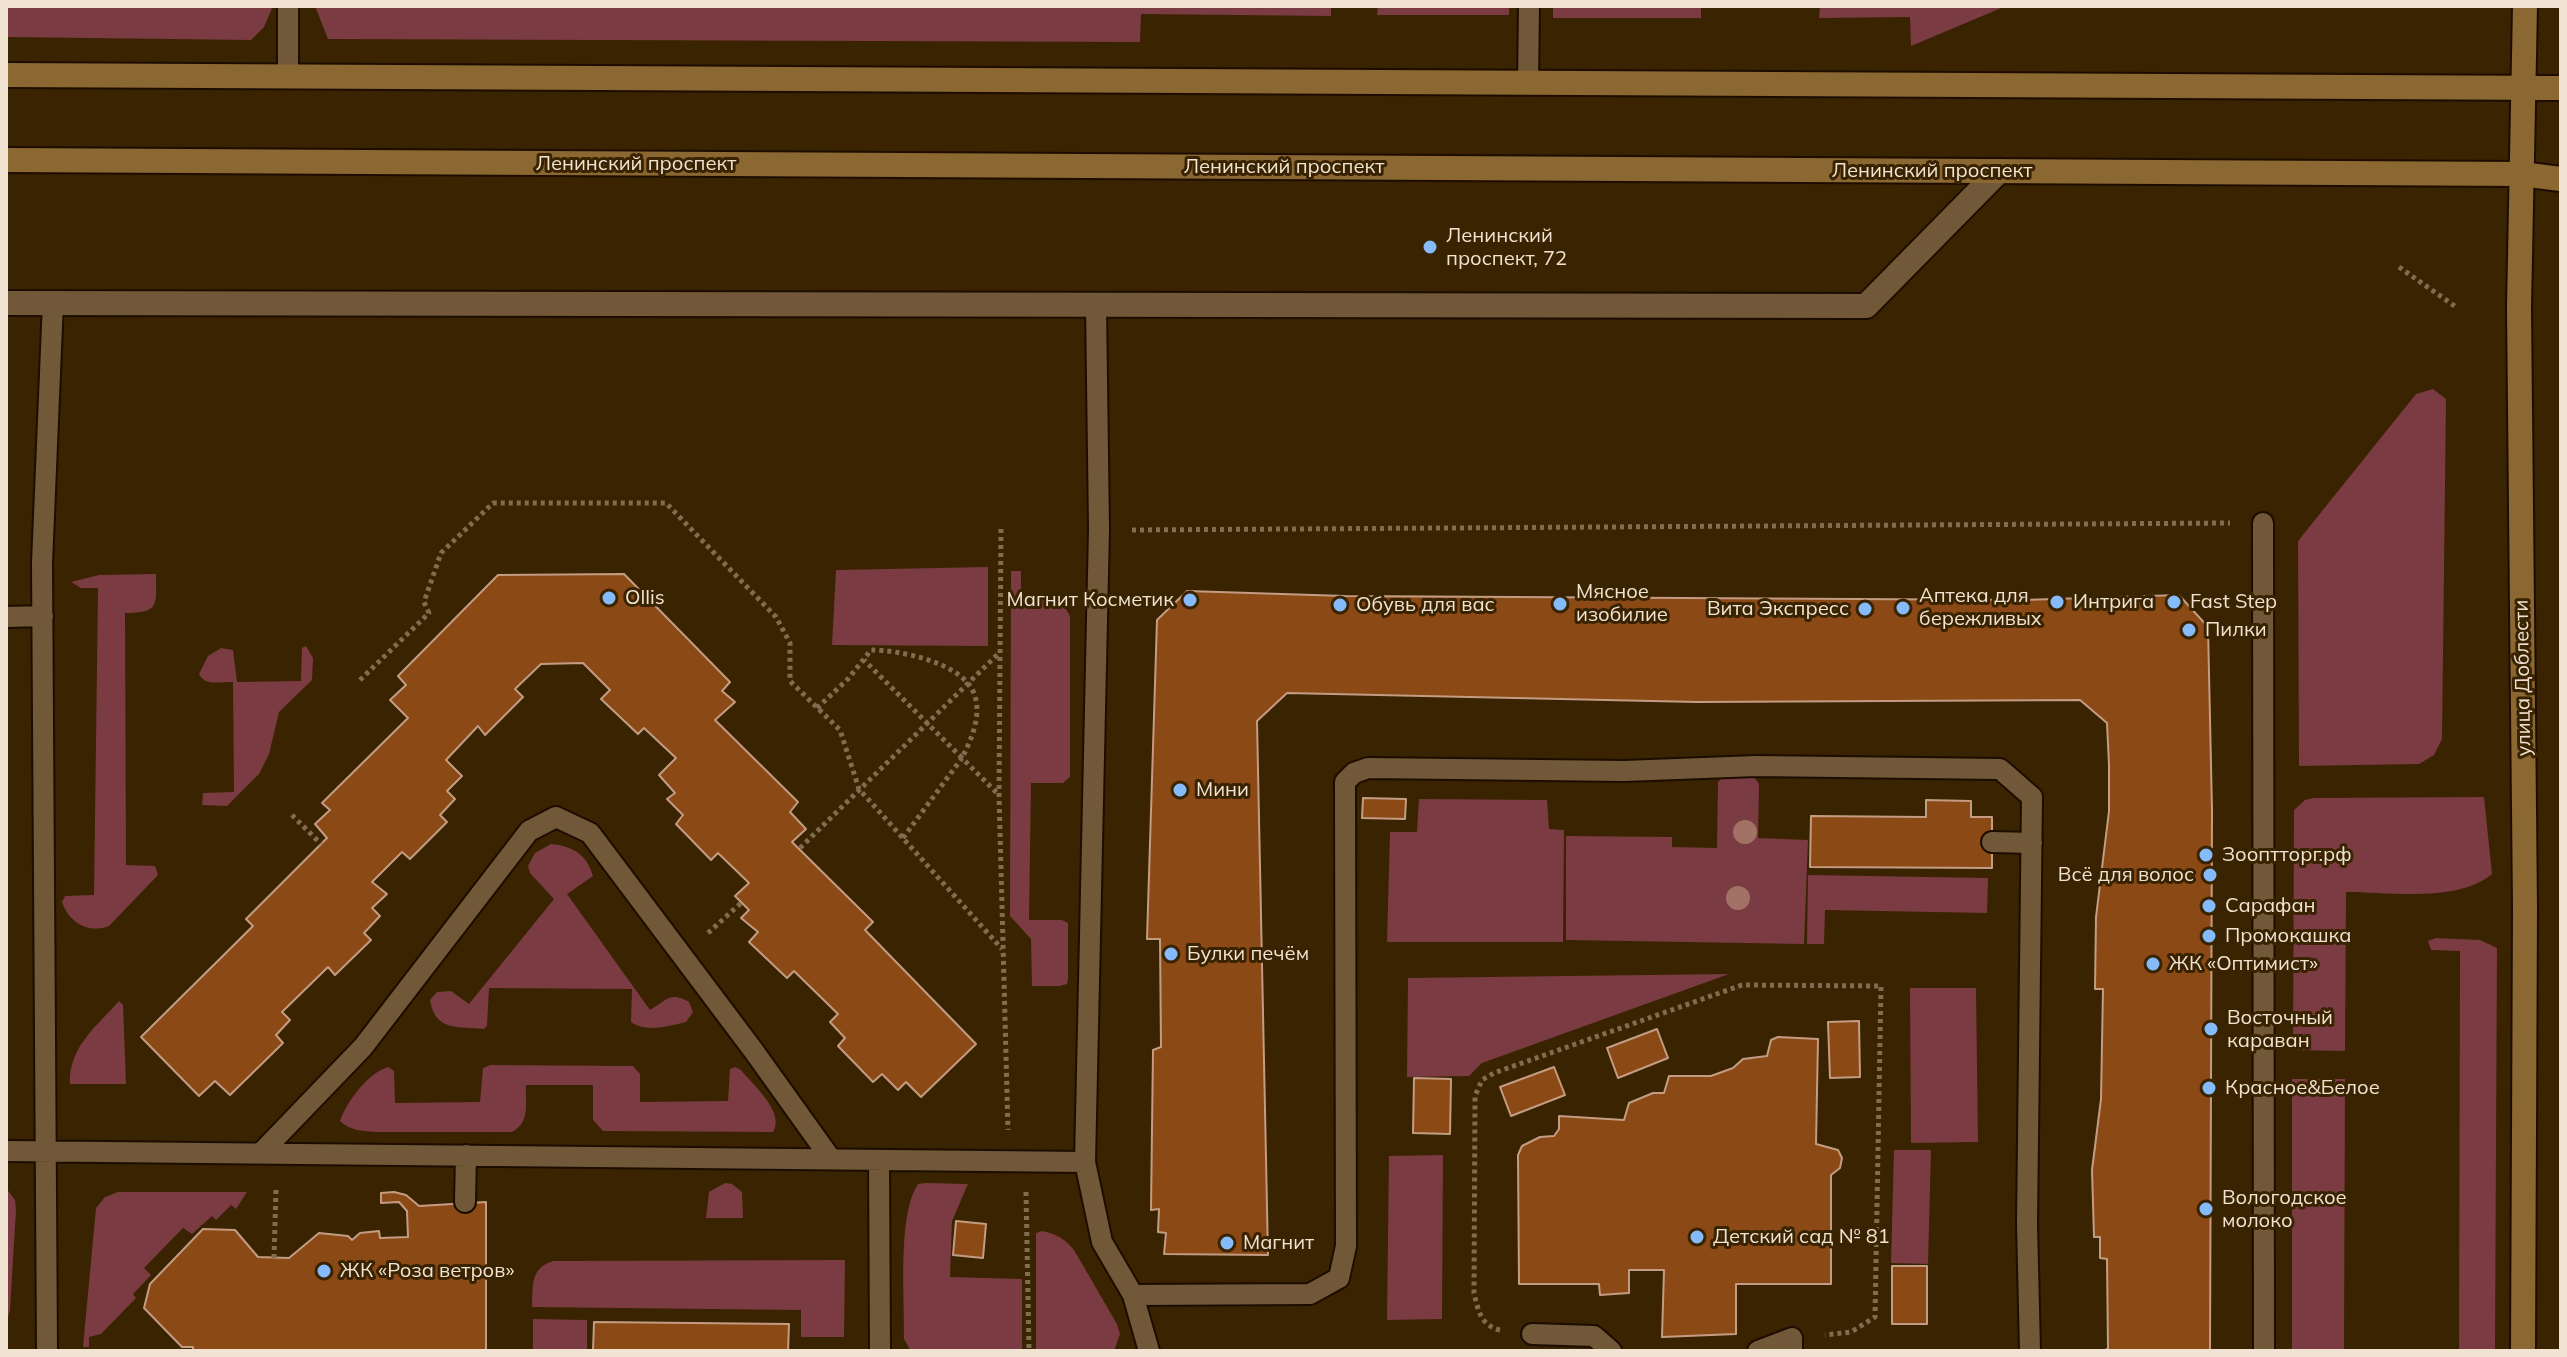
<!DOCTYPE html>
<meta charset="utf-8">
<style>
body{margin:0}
#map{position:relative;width:2567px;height:1357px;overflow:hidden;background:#392301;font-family:Mulish,sans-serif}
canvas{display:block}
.frame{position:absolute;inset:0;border:8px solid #f1e3d1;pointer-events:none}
</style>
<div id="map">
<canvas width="2567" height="1357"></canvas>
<div class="frame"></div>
</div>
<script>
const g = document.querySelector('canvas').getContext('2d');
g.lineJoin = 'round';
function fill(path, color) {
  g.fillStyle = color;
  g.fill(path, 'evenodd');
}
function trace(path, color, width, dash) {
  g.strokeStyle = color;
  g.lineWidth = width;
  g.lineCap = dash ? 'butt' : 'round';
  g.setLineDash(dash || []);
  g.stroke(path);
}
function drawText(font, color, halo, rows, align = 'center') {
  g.font = font + ' Mulish,sans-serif';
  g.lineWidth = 6;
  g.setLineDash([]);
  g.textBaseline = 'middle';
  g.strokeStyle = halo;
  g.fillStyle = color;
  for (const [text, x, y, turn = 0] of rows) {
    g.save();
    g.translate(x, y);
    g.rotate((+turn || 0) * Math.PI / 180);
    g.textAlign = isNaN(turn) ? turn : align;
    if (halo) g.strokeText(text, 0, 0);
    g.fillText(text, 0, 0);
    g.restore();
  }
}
fill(new Path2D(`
 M6 6H273L264 27 251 40 6 37Z
 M315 6H1331V16L1141 14 1140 42 328 39Z
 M1378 6H1509V15H1377Z
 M1553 6H1701V18H1553Z
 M1820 6H2006L1911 46 1910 17 1819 18Z
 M2433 389 2446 399 2442 739 2434 755 2419 764 2299 766 2298 541 2416 394Z
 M988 567V646L832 645 836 570Z
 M1011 571H1021V601L1060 599 1070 616V777L1063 783H1031L1029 920H1062L1068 923V979L1067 984 1059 986H1032L1031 939 1010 916Z
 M156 574C156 605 160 613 125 613L126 865 155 866 158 875 109 926C89 934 69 923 62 902L65 896 94 895 98 588H81L71 582 99 575Z
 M306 646 313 658 312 680 279 712 269 754 259 774 227 806 202 805 203 793 234 792 233 682C221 681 205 687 199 674L208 656 221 648 233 650 237 682 301 681 302 648Z
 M1726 773 1752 774 1759 784 1758 838 1808 840 1804 944 1566 940V836L1672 837V847L1717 848 1718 782Z
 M2484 797 2492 874C2458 903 2388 892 2346 892L2345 1051 2293 1050 2294 810 2305 800 2313 798Z
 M1419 799 1547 800 1549 829 1564 830 1563 942H1387L1390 832H1417Z
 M551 844C572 846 587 854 593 876L567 894 650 1010C667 1000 670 991 689 1002L693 1012 686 1022C669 1026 646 1033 631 1022L632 989 489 988 487 1026 484 1029C458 1026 435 1032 430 1000L437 992 451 991 469 1004 554 899 530 873 528 866 535 853Z
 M1808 875 1988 878 1987 913 1825 910 1824 944H1807Z
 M2436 938 2480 940 2497 948 2495 1351H2459L2460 951 2431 950 2428 941Z
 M1729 974 1482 1063 1469 1076 1407 1077 1408 978Z
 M1910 988H1976L1978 1142 1911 1143Z
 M119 1001 123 1005 126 1084H70C68 1047 98 1025 119 1001Z
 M490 1065 633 1066 640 1074V1102L728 1101 730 1069 735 1067 741 1070C753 1085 785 1112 773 1132L603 1131 593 1120V1085H526C525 1103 531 1122 512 1132H377C363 1131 350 1131 340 1121 347 1101 368 1073 388 1067L394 1071 395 1103 480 1102 483 1068Z
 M2292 1079H2345L2344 1351H2292Z
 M1894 1150H1931L1928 1264 1891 1263Z
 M1443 1155 1442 1319 1387 1320 1389 1156Z
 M725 1183 732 1184 742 1192 743 1218H706L709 1192Z
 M925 1183 968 1184 952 1221 950 1277 1022 1279V1351H911L904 1339C905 1298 897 1216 918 1184Z
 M6 1188 15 1200 16 1210 10 1310 6 1324Z
 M118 1192H247L236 1209 231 1205 216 1220 212 1216 192 1234 183 1228 144 1268 151 1275 133 1294 136 1298 101 1334 89 1337V1347H83L96 1208 105 1197Z
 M1042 1231C1057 1234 1065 1239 1074 1250L1117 1324 1120 1334 1114 1351H1036V1233Z
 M845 1260 844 1337H801V1310L532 1307C533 1286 530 1268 553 1261Z
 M533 1319 587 1320V1350L533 1351Z`), '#7a3b42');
const building = new Path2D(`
 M624 574 730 682 722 691 735 702 715 720 798 802 790 812 806 829 792 842 873 922 865 930 976 1044 921 1097 906 1082 898 1090 882 1074 873 1082 838 1046 845 1038 830 1022 838 1014 794 971 787 978 749 942 758 932 741 918 749 910 735 896 749 883 718 853 711 860 676 824 683 815 667 799 675 793 659 775 676 758 644 728 638 734 601 699 610 690 583 663 541 664 515 689 523 697 485 735 478 726 446 760 462 776 447 791 455 799 440 815 447 822 410 859 402 852 372 882 387 894 372 908 380 916 364 933 371 940 335 975 328 967 282 1012 290 1020 276 1035 283 1043 230 1095 215 1081 199 1096 141 1037 253 926 246 919 327 838 315 824 330 810 322 803 408 718 390 700 406 685 398 676 498 575Z
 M1187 591 1345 596 2022 600 2179 595 2208 627 2212 811 2210 1351H2101L2108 1349 2107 1259 2100 1258V1237H2094L2092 1170 2101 1099 2103 989H2095L2096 917 2109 811V765L2107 723 2080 700 1697 702 1287 693 1257 721 1268 1255 1164 1254 1166 1233 1158 1232 1159 1209 1151 1210 1153 1050 1161 1047 1160 939H1147L1157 620Z
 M1363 798 1406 799 1405 819 1362 818Z
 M1926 800 1971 801V817H1992V868L1810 867 1811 816 1926 817Z
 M1859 1021 1860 1077 1830 1078 1828 1022Z
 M1657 1029 1668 1058 1618 1078 1607 1048Z
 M1778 1037 1818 1039 1816 1144 1838 1150 1842 1158 1840 1168 1831 1175V1284H1736V1334L1662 1337 1664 1270H1629V1293L1600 1295 1599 1284H1519L1518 1155 1522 1146 1540 1137 1554 1136 1559 1129V1116L1624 1120 1629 1103 1653 1093H1664L1669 1076H1711L1733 1068 1743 1059 1767 1056 1771 1040Z
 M1554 1067 1565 1095 1511 1116 1500 1087Z
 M1414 1078 1451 1079 1450 1134 1413 1133Z
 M394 1192 406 1195 419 1206 486 1202V1351H193V1347H182L144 1308 150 1284 203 1229 235 1230 258 1257 289 1258 319 1233 348 1236 352 1240 360 1233 379 1231 380 1238 408 1237 407 1211 399 1202 381 1203V1193Z
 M956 1221 986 1224 983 1258 953 1255Z
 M1892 1266H1927V1324H1892Z
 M594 1322 789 1324 788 1351H593Z`);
fill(building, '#8b4915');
trace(building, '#c39c84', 2);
const lane = new Path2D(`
 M288 6V77
 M1528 84 1529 6
 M1096 304 1099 529 1085 1162 1102 1242 1133 1295 1149 1351
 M2263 523 2264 1351
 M6 617 43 616
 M1992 842 2032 843
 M6 1151 1085 1162
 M261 1153 363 1047 529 831 556 817 590 833 753 1050 831 1159
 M879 1160 880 1351
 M465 1202 466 1155
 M1133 1295 1310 1294 1339 1278 1346 1246 1345 782 1354 773 1368 768 1624 771 1756 766 2000 769 2032 797 2027 1224 2030 1351
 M1532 1334 1594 1336 1611 1351
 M47 1351 42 563 53 302
 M1758 1351 1792 1338V1351`);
const street = new Path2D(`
 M6 303 1866 306 1999 171`);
const secondary = new Path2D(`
 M6 75 2561 88
 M6 160 2521 174 2561 179
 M2523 1351 2525 909 2519 307 2525 6`);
trace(lane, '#1d0d00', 24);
trace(street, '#1d0d00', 28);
trace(secondary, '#1d0d00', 28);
trace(new Path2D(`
 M2399 267 2456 307
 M1001 529 999 794 1008 1130
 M1132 530 2230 523
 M360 680 429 613 424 602 441 553 493 503H666L776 617 790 643V681L840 730 859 789 1002 949
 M817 708 848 679 871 650C899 650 959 662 973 691 983 713 972 738 962 758L864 660
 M292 815 321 844
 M903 838 962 758 998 794
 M800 848 999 653
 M708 933 741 903
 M1026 1192 1029 1351
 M274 1258 276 1189
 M1500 1330C1481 1326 1478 1310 1474 1293L1475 1096 1482 1080 1494 1073 1742 985 1881 986 1875 1317 1851 1332 1825 1335`), '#806d51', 5, [4, 4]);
trace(lane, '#715838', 20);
trace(street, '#715838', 24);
trace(secondary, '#8b6731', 24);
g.fillStyle = '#a37266';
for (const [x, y] of [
 [1745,832],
 [1738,898]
]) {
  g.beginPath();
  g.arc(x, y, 12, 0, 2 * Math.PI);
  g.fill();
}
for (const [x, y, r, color] of [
 [1430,247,8,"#86bbfb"],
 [609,598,8,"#86bbfb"],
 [1190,600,8,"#86bbfb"],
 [2057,602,8,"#86bbfb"],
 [2174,602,8,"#86bbfb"],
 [1560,604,8,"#86bbfb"],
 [1340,605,8,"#86bbfb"],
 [1903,608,8,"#86bbfb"],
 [1865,609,8,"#86bbfb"],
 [2189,630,8,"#86bbfb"],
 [1180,790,8,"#86bbfb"],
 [2206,855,8,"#86bbfb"],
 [2210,875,8,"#86bbfb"],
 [2209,906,8,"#86bbfb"],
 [2209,936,8,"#86bbfb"],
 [1171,954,8,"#86bbfb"],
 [2153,964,8,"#86bbfb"],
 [2211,1029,8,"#86bbfb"],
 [2209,1088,8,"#86bbfb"],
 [2206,1209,8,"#86bbfb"],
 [1697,1237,8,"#86bbfb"],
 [1227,1243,8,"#86bbfb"],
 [324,1271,8,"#86bbfb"]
]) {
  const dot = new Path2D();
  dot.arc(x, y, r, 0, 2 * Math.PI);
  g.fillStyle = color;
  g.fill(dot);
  trace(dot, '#392301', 3);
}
drawText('20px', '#f1e3d1', '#392301', [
 ["Ленинский проспект",636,164],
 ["Ленинский проспект",1284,167],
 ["Ленинский проспект",1932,171],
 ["улица Доблести",2523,678,-91]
]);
drawText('20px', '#f1e3d1', '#392301', [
 ["Ленинский",1446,236],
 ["проспект, 72",1446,259],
 ["Мясное",1576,592],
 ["изобилие",1576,615],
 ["Аптека для",1919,596],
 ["бережливых",1919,619],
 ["Ollis",625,598],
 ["Магнит Косметик",1174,600,"right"],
 ["Интрига",2073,602],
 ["Fast Step",2190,602],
 ["Обувь для вас",1356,605],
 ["Вита Экспресс",1849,609,"right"],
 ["Пилки",2205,630],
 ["Мини",1196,790],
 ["Зооптторг.рф",2222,855],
 ["Всё для волос",2194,875,"right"],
 ["Сарафан",2225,906],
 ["Промокашка",2225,936],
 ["Булки печём",1187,954],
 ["ЖК «Оптимист»",2169,964],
 ["Восточный",2227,1018],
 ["караван",2227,1041],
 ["Красное&Белое",2225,1088],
 ["Вологодское",2222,1198],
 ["молоко",2222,1221],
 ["Детский сад № 81",1713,1237],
 ["Магнит",1243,1243],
 ["ЖК «Роза ветров»",340,1271]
], 'left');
</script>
